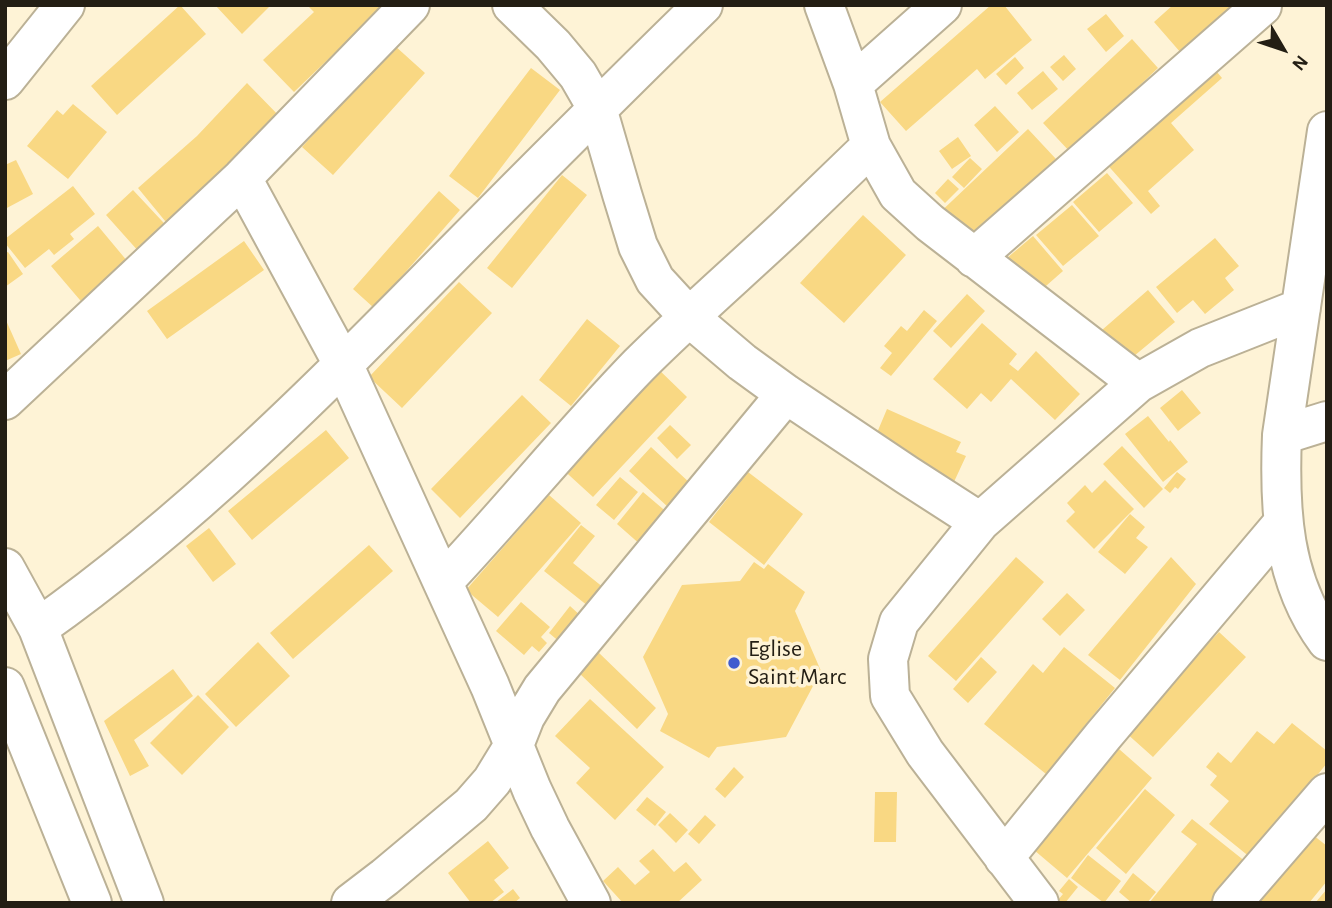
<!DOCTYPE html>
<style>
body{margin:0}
#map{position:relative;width:1332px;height:908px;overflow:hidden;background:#fef3d6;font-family:"Alegreya Sans",sans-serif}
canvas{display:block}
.frame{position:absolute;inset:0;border:7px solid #231e14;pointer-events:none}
.north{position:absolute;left:1248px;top:14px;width:70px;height:70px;-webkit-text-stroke:5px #fef3d6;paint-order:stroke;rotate:129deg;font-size:19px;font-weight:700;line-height:28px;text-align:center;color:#231e14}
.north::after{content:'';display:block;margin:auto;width:24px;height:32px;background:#231e14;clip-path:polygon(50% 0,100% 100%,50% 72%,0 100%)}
</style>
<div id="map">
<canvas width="1332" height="908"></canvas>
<div class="frame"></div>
<div class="north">N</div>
</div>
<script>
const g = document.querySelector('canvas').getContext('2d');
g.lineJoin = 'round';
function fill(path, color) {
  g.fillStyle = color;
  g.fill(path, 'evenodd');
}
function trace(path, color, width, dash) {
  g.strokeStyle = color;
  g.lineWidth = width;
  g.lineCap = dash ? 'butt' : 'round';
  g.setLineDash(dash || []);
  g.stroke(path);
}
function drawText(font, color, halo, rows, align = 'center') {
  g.font = font + ' "Alegreya Sans",sans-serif';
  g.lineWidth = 7;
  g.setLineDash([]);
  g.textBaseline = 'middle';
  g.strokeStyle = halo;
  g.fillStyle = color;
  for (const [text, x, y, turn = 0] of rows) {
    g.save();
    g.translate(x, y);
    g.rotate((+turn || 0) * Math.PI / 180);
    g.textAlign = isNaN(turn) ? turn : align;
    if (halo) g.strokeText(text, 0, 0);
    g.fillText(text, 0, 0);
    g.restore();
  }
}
fill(new Path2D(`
 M180 5 206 34 117 115 91 86Z
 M215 5H271L242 34Z
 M311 5H385L294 92 263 60 314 12 309 7Z
 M991 5H1004L1032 40 985 79 977 69 906 131 880 102Z
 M1173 5H1235L1181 53 1154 22Z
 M1106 14 1124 36 1106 52 1087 29Z
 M1132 39 1158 68 1070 152 1043 123Z
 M394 45 425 73 333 175 302 147Z
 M1064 55 1076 69 1063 81 1050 67Z
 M1015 57 1024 68 1006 85 996 74Z
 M1212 66 1222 78 1171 123 1194 150 1148 191 1160 206 1151 214 1104 161Z
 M531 68 560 90 478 198 449 176Z
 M1043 71 1058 89 1032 110 1017 93Z
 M247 83 284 121 170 227 138 188 197 136Z
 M73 104 107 132 68 179 27 146 57 110 63 115Z
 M995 106 1019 132 997 152 974 125Z
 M1028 129 1056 159 963 248 934 218Z
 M958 137 971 156 952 169 939 151Z
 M970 158 982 169 964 188 952 177Z
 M16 160 33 194 5 209V165Z
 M1107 173 1133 203 1099 232 1073 202Z
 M562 175 587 195 512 288 487 268Z
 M948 179 959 189 945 203 935 193Z
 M73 186 95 214 70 234 74 239 54 255 49 249 25 268 5 243V239Z
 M133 190 176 236 148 262 106 215Z
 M439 191 460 210 374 308 353 289Z
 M1072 205 1099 236 1063 266 1036 235Z
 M863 215 906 255 844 323 800 283Z
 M98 226 138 274 91 313 51 266Z
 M1033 236 1063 271 1030 300 1000 264Z
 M1215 238 1239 266 1225 278 1234 290 1205 314 1193 300 1177 313 1156 287Z
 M244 241 264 270 167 339 147 311Z
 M8 252 23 274 5 287V253Z
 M459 282 492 313 402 408 369 377Z
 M1148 290 1175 322 1128 361 1102 330Z
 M967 294 985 311 951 348 933 331Z
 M924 310 937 321 891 376 880 368 892 353 884 346 901 326 907 331Z
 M5 318 21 354 5 361Z
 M587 319 620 346 571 406 539 380Z
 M982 323 1017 354 1009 364 1018 371 1036 351 1080 394 1055 420 1011 379 991 402 981 393 967 409 933 379Z
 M653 364 687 397 593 497 558 465Z
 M1182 390 1201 413 1178 431 1160 408Z
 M522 395 551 423 460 518 431 489Z
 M887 409 961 442 956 452 966 456 953 484 871 447Z
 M1148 416 1169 442 1170 440 1188 462 1163 482 1125 434Z
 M670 425 691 445 677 459 657 438Z
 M326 430 349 458 252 540 228 511Z
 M1122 446 1163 489 1144 508 1103 464Z
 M651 447 691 484 669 508 629 471Z
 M748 472 803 514 764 565 709 522Z
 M1177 472 1186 479 1178 489 1175 487 1170 493 1164 488Z
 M620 477 638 492 614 520 596 505Z
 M1105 480 1134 509 1094 549 1066 521 1075 512 1067 503 1085 485 1092 493Z
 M643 492 669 514 642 546 617 524Z
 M549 495 581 523 498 617 466 590Z
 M1130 514 1145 527 1136 538 1148 547 1125 574 1098 552Z
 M581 525 595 536 573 563 604 588 588 606 544 571Z
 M209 528 236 564 213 582 186 546Z
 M369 545 393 571 293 659 270 633Z
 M1016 557 1044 582 956 681 928 656Z
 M1171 557 1196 584 1120 680 1088 655Z
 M754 562 764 569 768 564 805 592 795 611 821 671 786 737 717 747 709 758 660 731 668 714 643 657 682 585 740 581Z
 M1067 593 1085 610 1060 636 1042 619Z
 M521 602 550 627 541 637 547 643 539 652 532 646 524 655 496 631Z
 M570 606 582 617 561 643 549 633Z
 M1219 632 1246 657 1153 757 1125 732Z
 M258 642 290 676 236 727 205 694Z
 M1064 647 1115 688 1046 774 984 724 1033 664 1043 673Z
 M597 651 656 708 637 729 577 671Z
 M981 657 997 672 968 703 953 689Z
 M173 669 193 696 134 740 149 766 130 776 104 721Z
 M198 695 229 727 182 775 150 743Z
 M590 699 664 767 615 820 576 783 590 768 555 736Z
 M1292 723 1327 751V763L1251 858 1209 824 1229 801 1210 785 1217 776 1206 767 1218 752 1231 763 1257 731 1274 744Z
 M1119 749 1152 778 1067 878 1034 850Z
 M734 767 744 777 725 798 715 789Z
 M1145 789 1175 815 1126 874 1096 848Z
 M875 792H897L896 842H874Z
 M647 797 666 812 655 826 636 810Z
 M670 813 688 830 676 843 658 825Z
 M705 815 716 825 699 844 688 834Z
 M1192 819 1246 862 1213 903H1149L1197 844 1181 832Z
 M1313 835 1327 846V881L1309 903H1262L1260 901Z
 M488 841 509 868 494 880 504 892 490 903H471L448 873Z
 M653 849 674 872 686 862 702 880 677 903H623L603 881 618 867 635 885 650 872 639 861Z
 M1088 855 1121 881 1104 903 1071 878Z
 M1133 873 1156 892 1147 903H1132L1119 892Z
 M1069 879 1078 887 1065 903H1061L1058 900 1063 894 1059 891Z
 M513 889 520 898 514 903H495Z
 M1327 889V903H1315Z`), '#f9d883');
const minor = new Path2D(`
 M512 5 553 45 578 75 597 108 622 194 638 246 655 280 689 317 742 362 786 394 907 475 980 522
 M824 5 853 84 871 146 898 194 930 223 1138 383
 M5 80 65 5
 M853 84 942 5
 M1327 131 1282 435C1279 508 1282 580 1327 641
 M242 178 344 366 490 686 532 790 550 828 591 903
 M974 258 1262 6
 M5 400 242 178 410 5
 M1282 435 1327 421
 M5 568 38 628 144 903
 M443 582C510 511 571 435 639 365 687 317 738 273 787 227 815 200 843 173 871 146
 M38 628C191 520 320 389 451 256 534 172 618 88 703 5
 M5 687 92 903
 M1004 858 1103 736 1283 523
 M351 903 385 877 471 805 492 781 514 745 525 717 542 689 786 394
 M1039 903 925 753 890 696 888 659 899 622 980 522 1138 383 1200 348 1301 308
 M1232 903 1327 793`);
trace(minor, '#bbb196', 42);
trace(minor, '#fff', 38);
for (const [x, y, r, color] of [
 [734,663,7,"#405ccf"]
]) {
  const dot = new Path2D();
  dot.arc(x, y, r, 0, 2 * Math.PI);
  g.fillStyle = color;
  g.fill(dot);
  trace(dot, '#fef3d6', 2.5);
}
drawText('24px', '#231e14', '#fef3d6', [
 ["Eglise",748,649],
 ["Saint Marc",748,677]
], 'left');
</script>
